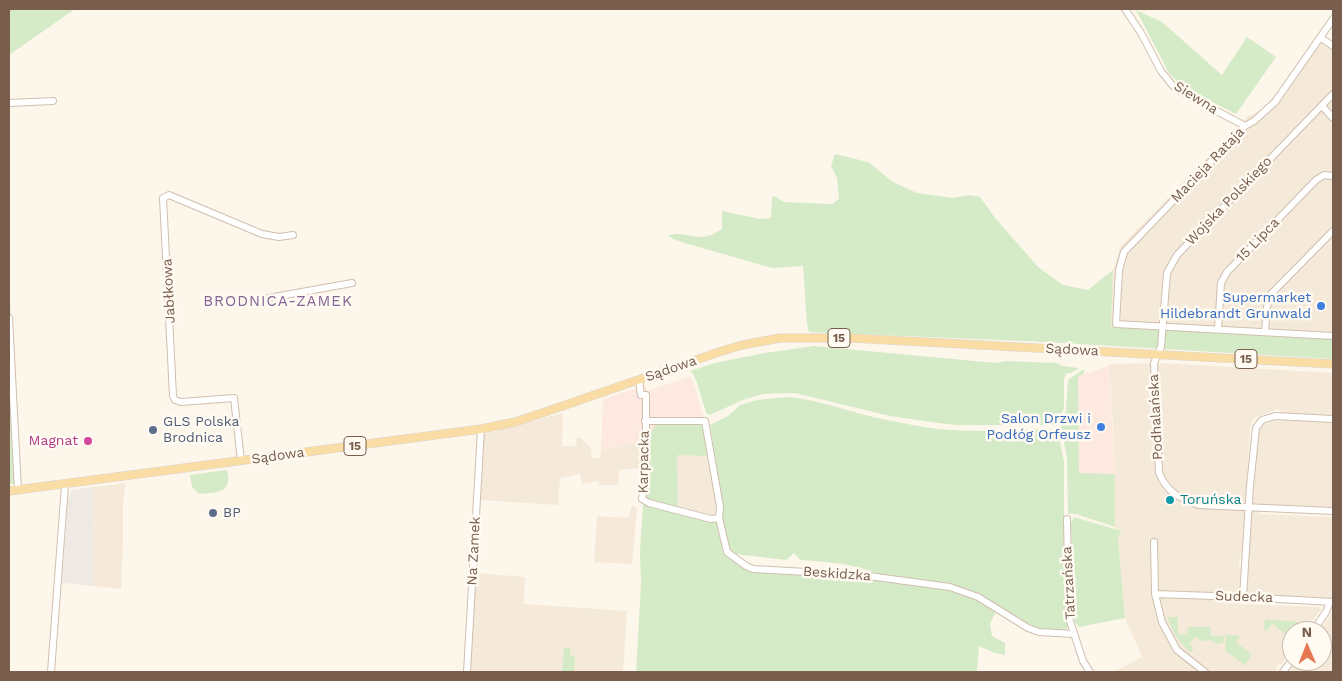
<!DOCTYPE html>
<meta charset="utf-8">
<style>
body{margin:0}
#map{position:relative;width:1342px;height:681px;overflow:hidden;background:#fdf6eb;font-family:"Work Sans",sans-serif}
canvas{display:block}
.frame{position:absolute;inset:0;border:10px solid #795e4d;pointer-events:none}
.north{position:absolute;left:1282px;top:621px;width:50px;height:50px;box-sizing:border-box;background:#fffaf2;border:1px solid #c9bcb0;border-radius:50%;rotate:359deg;font-size:14px;font-weight:700;line-height:20px;text-align:center;color:#795e4d}
.north::after{content:'';display:block;margin:auto;width:18px;height:22px;background:#e57851;clip-path:polygon(50% 0,100% 100%,50% 72%,0 100%)}
</style>
<div id="map">
<canvas width="1342" height="681"></canvas>
<div class="frame"></div>
<div class="north">N</div>
</div>
<script>
const g = document.querySelector('canvas').getContext('2d');
g.lineJoin = 'round';
function fill(path, color) {
  g.fillStyle = color;
  g.fill(path, 'evenodd');
}
function trace(path, color, width, dash) {
  g.strokeStyle = color;
  g.lineWidth = width;
  g.lineCap = dash ? 'butt' : 'round';
  g.setLineDash(dash || []);
  g.stroke(path);
}
function drawText(font, color, halo, rows, align = 'center') {
  g.font = font + ' "Work Sans",sans-serif';
  g.lineWidth = 5;
  g.setLineDash([]);
  g.textBaseline = 'middle';
  g.strokeStyle = halo;
  g.fillStyle = color;
  for (const [text, x, y, turn = 0] of rows) {
    g.save();
    g.translate(x, y);
    g.rotate((+turn || 0) * Math.PI / 180);
    g.textAlign = isNaN(turn) ? turn : align;
    if (halo) g.strokeText(text, 0, 0);
    g.fillText(text, 0, 0);
    g.restore();
  }
}
fill(new Path2D(`
 M1314 39 1333 51V339L1111 327 1113 270 1120 247 1248 116 1262 111 1280 88Z
 M1161 363 1333 373V415L1282 413 1278 409 1254 418 1250 428 1246 496H1252L1256 441 1258 433 1263 426 1273 420 1333 422V507L1260 504 1259 514 1333 517V598L1249 594 1247 592 1248 552H1241V557L1239 559V566L1241 568 1239 594 1240 604 1320 607 1321 609 1305 631H1292V649L1282 664H1279L1275 672H1114L1142 657 1125 618 1118 537 1122 531 1115 529 1114 442 1109 364Z
 M563 413 562 446H574L577 442 576 438H581L591 449 592 458H600L601 450 643 441 641 468 619 470 618 485H599L598 481 582 484 580 474 560 478 558 505 480 500 484 434Z
 M709 453 718 513 716 517 678 508 677 454 704 456Z
 M126 483 123 504V543L121 589 94 586 93 487Z
 M632 505 637 509 632 564 594 562 597 516 629 518Z
 M476 573 525 577 524 604 627 611 623 672H469Z
 M1333 612V672H1290L1298 661H1322V631H1319Z`), '#f5e9d9');
fill(new Path2D(`
 M1109 366 1115 474H1079L1078 376Z
 M691 376 704 417H697L694 423 646 438 642 441 601 450 603 399 645 385 648 391Z`), '#fde9df');
fill(new Path2D(`
 M93 487 94 586 62 583 68 502 71 490Z`), '#eee9e3');
fill(new Path2D(`
 M9 9H75L9 55Z
 M1136 10 1162 22 1222 75 1247 37 1276 57 1236 114 1184 88 1169 73Z
 M835 154 868 162 893 182 917 193 953 198 969 195 980 197 996 219 1038 267 1063 285 1088 290 1113 270 1111 327 1333 339V359L1045 342 809 332 807 324 803 266 772 268 685 243 673 239 668 236C679 231 691 237 702 237 710 236 716 233 722 229V211L760 219 771 218 772 197 774 196 784 202 832 204 839 199 837 178 831 166Z
 M9 277 18 483 9 484Z
 M814 346 995 363 1006 361 1057 363 1062 366 1079 368 1071 373H1067L1064 379V408L1056 425H957L938 423 890 416 795 393 763 394 743 400 710 415 707 414C702 404 698 376 690 371L715 363 765 353Z
 M1084 369V374L1078 376 1079 473 1115 474V527L1076 514H1068L1067 458 1061 427 1066 410 1068 380Z
 M787 397C813 399 836 407 861 414 880 419 899 422 918 426 958 434 1011 430 1052 429L1058 433 1064 462V575L1067 617 1069 627C1037 646 1009 609 983 597 951 582 920 582 886 576 879 575 872 571 864 569 844 563 821 561 800 560L794 553 786 560 726 553C732 561 740 567 750 570 773 576 803 573 827 574 849 574 872 578 895 581 931 587 965 588 996 611L990 624 992 636 1005 643V655L995 653 979 646 977 672H636L641 584 640 551 643 503 713 521 722 518V502L710 425 728 416 740 405 757 400Z
 M694 423 704 426 709 453 704 456 677 455 678 508 645 499 646 438 656 425Z
 M227 470C233 494 217 492 199 494L192 487 190 475Z
 M1074 517 1122 531 1118 537 1125 618 1079 627 1074 621 1071 523Z
 M1167 617H1178V634L1187 635 1188 627H1211V636H1224L1223 643 1216 644 1211 640 1202 641 1195 637 1189 644 1194 648 1190 653 1176 637Z
 M1265 620 1294 621 1298 624 1289 637 1274 625 1272 624 1267 631 1264 630Z
 M1226 635H1236L1240 637 1236 642 1252 655 1245 665 1225 651Z
 M564 648H570V655L575 656 574 672H562Z`), '#d5ebc8');
const minor = new Path2D(`
 M1125 9 1141 33 1161 71 1173 86 1183 93 1245 126
 M1333 19 1275 102 1254 121 1245 126 1124 252 1119 270 1116 324 1333 336
 M1321 38 1333 46
 M1333 94 1177 255 1167 273 1161 347 1154 363 1159 473C1167 492 1180 499 1199 505L1333 511
 M9 103 53 101
 M1322 106 1333 118
 M246 302 352 283
 M9 318 18 490
 M1218 329 1221 283 1227 272 1316 180 1324 175 1333 176
 M1265 332 1267 307 1270 295 1333 231
 M639 380 641 395H646V465L642 499 649 503 711 519 719 518
 M645 421H705L720 507 719 518 727 552 746 566 753 569 861 575 950 587 978 597 1028 628 1039 632 1074 634
 M241 461 234 398 181 402 175 400 173 396 163 198 169 195 262 234 279 237 293 235
 M1067 519 1069 618 1083 661 1090 672
 M1154 542 1155 594 1162 622 1177 650 1205 672
 M1155 594 1243 597 1333 602
 M1243 597 1250 486 1256 428 1262 420 1275 416 1333 419
 M1313 631 1326 612 1330 602
 M51 672 65 485
 M467 672 481 429
 M1283 672 1292 660`);
const major = new Path2D(`
 M9 491 481 429 515 422 551 410 719 352 742 345 780 338H850L1333 364`);
trace(minor, '#d0bfaf', 8);
trace(major, '#d9d2cd', 9);
trace(minor, '#fff', 6);
trace(major, '#fadda5', 8);
for (const [x, y, r, color] of [
 [1321,306,5,"#3f7fe0"],
 [1101,427,5,"#3f7fe0"],
 [153,430,5,"#5c6f8a"],
 [88,441,5,"#d1479c"],
 [1170,500,5,"#0f9aa8"],
 [213,513,5,"#5c6f8a"]
]) {
  const dot = new Path2D();
  dot.arc(x, y, r, 0, 2 * Math.PI);
  g.fillStyle = color;
  g.fill(dot);
  trace(dot, '#fffaf2', 2);
}
for (const [x, y, w] of [
 [839,338,22],
 [1246,359,22],
 [355,446,22]
]) {
  const box = new Path2D();
  box.roundRect(x - w / 2, y - 9.5, w, 19, 4);
  g.fillStyle = '#fffaf2';
  g.fill(box);
  trace(box, '#795e4d', 1);
}
drawText('bold 12px', '#795e4d', null, [
 ["15",839,338],
 ["15",1246,359],
 ["15",355,446]
]);
drawText('14px', '#795e4d', '#fffaf2', [
 ["Siewna",1196,98,32],
 ["Macieja Rataja",1208,165,-46],
 ["Wojska Polskiego",1229,201,-46],
 ["15 Lipca",1258,240,-46],
 ["Jabłkowa",169,291,-93],
 ["Sądowa",1072,350,3],
 ["Sądowa",671,369,-19],
 ["Podhalańska",1156,417,-93],
 ["Sądowa",278,456,-8],
 ["Karpacka",644,462,-89],
 ["Na Zamek",474,551,-87],
 ["Beskidzka",837,574,4],
 ["Tatrzańska",1069,583,-93],
 ["Sudecka",1244,597,2]
]);
drawText('14px', '#366cbe', '#fffaf2', [
 ["Supermarket",1311,298],
 ["Hildebrandt Grunwald",1311,314],
 ["Salon Drzwi i",1091,419],
 ["Podłóg Orfeusz",1091,435]
], 'right');
drawText('14px', '#4e5e75', '#fffaf2', [
 ["GLS Polska",163,422],
 ["Brodnica",163,438],
 ["BP",223,513]
], 'left');
drawText('14px', '#b23c85', '#fffaf2', [
 ["Magnat",78,441]
], 'right');
drawText('14px', '#0d838f', '#fffaf2', [
 ["Toruńska",1180,500]
], 'left');
g.letterSpacing = '1px';
drawText('15px', '#866694', '#fffaf2', [
 ["BRODNICA-ZAMEK",278,302]
]);
g.letterSpacing = '0px';
</script>
